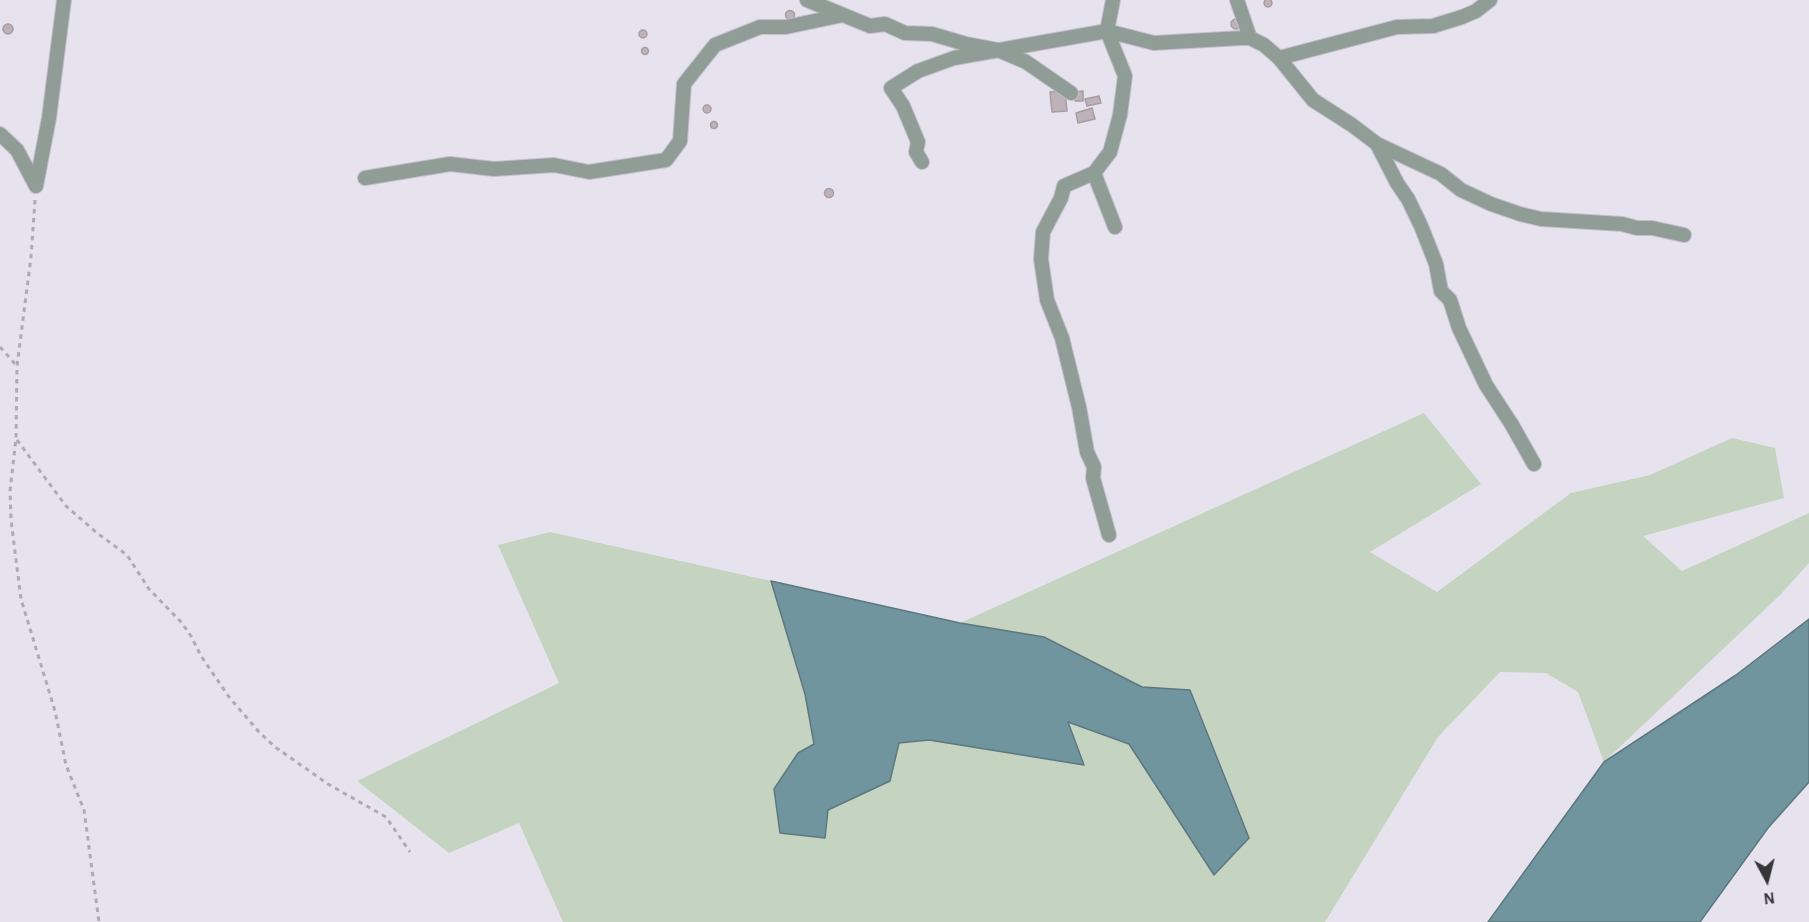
<!DOCTYPE html>
<style>
body{margin:0}
#map{position:relative;width:1809px;height:922px;overflow:hidden;background:#e6e3ef;font-family:"Alegreya Sans",sans-serif}
canvas{display:block}
.north{position:absolute;left:1737px;top:850px;width:60px;height:60px;-webkit-text-stroke:4px #e6e3ef;paint-order:stroke;rotate:173deg;font-size:16px;font-weight:700;line-height:24px;text-align:center;color:#353438}
.north::after{content:'';display:block;margin:auto;width:21px;height:27px;background:#353438;clip-path:polygon(50% 0,100% 100%,50% 72%,0 100%)}
</style>
<div id="map">
<canvas width="1809" height="922"></canvas>
<div class="north">N</div>
</div>
<script>
const g = document.querySelector('canvas').getContext('2d');
g.lineJoin = 'round';
function fill(path, color) {
  g.fillStyle = color;
  g.fill(path, 'evenodd');
}
function trace(path, color, width, dash) {
  g.strokeStyle = color;
  g.lineWidth = width;
  g.lineCap = dash ? 'butt' : 'round';
  g.setLineDash(dash || []);
  g.stroke(path);
}
fill(new Path2D(`
 M1424 413 1481 484 1370 552 1437 592 1571 493 1650 475 1732 438 1775 448 1784 498 1643 536 1682 571 1809 513V563L1781 594 1604 762 1578 692 1546 673 1500 672 1438 737 1325 922H563L519 823 449 853 357 781 559 683 498 545 550 532 771 581 805 694 828 810 890 781 899 743 929 740 1084 765 1067 721 1129 744 1214 875 1190 690 1142 687 1044 637 960 623Z`), '#c4d4c1');
const water = new Path2D(`
 M771 581 960 623 1044 637 1142 687 1190 690 1249 838 1214 875 1129 744 1068 722 1084 765 929 740 899 743 890 781 828 810 825 838 780 833 774 789 798 753 814 744 805 694Z
 M1809 619V782L1768 828 1700 922H1488L1604 762 1736 675Z`);
fill(water, '#70959e');
trace(water, '#5e787f', 1.5);
const building = new Path2D(`
 M1264 3a4 4 0 1 1 8 0a4 4 0 1 1-8 0Z
 M785.5 15a4.5 4.5 0 1 1 9 0a4.5 4.5 0 1 1-9 0Z
 M1231 24a5 5 0 1 1 10 0a5 5 0 1 1-10 0Z
 M3 29a5 5 0 1 1 10 0a5 5 0 1 1-10 0Z
 M639 34a4 4 0 1 1 8 0a4 4 0 1 1-8 0Z
 M641.5 51a3.5 3.5 0 1 1 7 0a3.5 3.5 0 1 1-7 0Z
 M1065 91 1067 111 1052 112 1050 92Z
 M1083 91V101H1075V92Z
 M1099 96 1101 103 1087 106 1085 99Z
 M703 109a4 4 0 1 1 8 0a4 4 0 1 1-8 0Z
 M1092 108 1095 119 1078 123 1076 113Z
 M710.5 125a3.5 3.5 0 1 1 7 0a3.5 3.5 0 1 1-7 0Z
 M824.5 193a4.5 4.5 0 1 1 9 0a4.5 4.5 0 1 1-9 0Z`);
fill(building, '#beb2b9');
trace(building, '#a89ca3', 1.5);
const street = new Path2D(`
 M807 0 870 26 885 24 905 33 932 34 966 44 998 50 1026 62 1071 93
 M1113 0 1107 31 1125 76 1120 115 1110 152 1094 173 1115 227
 M1237 0 1250 38
 M1279 58 1397 27 1433 26 1462 17 1476 11 1490 0
 M0 134 17 150 36 186
 M1377 144 1441 174 1461 190 1491 204 1520 214 1541 219 1622 224 1637 228H1652L1684 235
 M922 162 916 152 918 142 903 106 891 88 918 71 954 58 1107 31 1154 43 1242 38H1250L1264 45 1279 58 1313 100 1352 125 1377 144 1397 183 1408 199 1421 226 1436 264 1441 291 1450 300 1459 328 1486 385 1512 425 1534 464
 M1094 173 1064 186 1061 198 1043 232 1041 259 1047 300 1062 338 1079 407 1087 452 1094 467 1093 478 1109 535
 M365 178 450 164 494 169 554 165 589 172 666 160 680 141 684 84 715 45 760 27H786L843 15
 M36 186 49 118 64 0`);
trace(street, '#c3c0ca', 16);
trace(new Path2D(`
 M35 200 31 257 17 366 16 438 10 491 11 520 21 599 55 711 66 765 84 810 99 922
 M0 347 17 366
 M17 440 66 506 97 533 127 555 149 589 181 622 191 636 201 656 229 697 259 732 275 747 328 784 386 817 410 852`), '#adabb4', 3, [4.5, 4.5]);
trace(street, '#909d96', 14);
</script>
